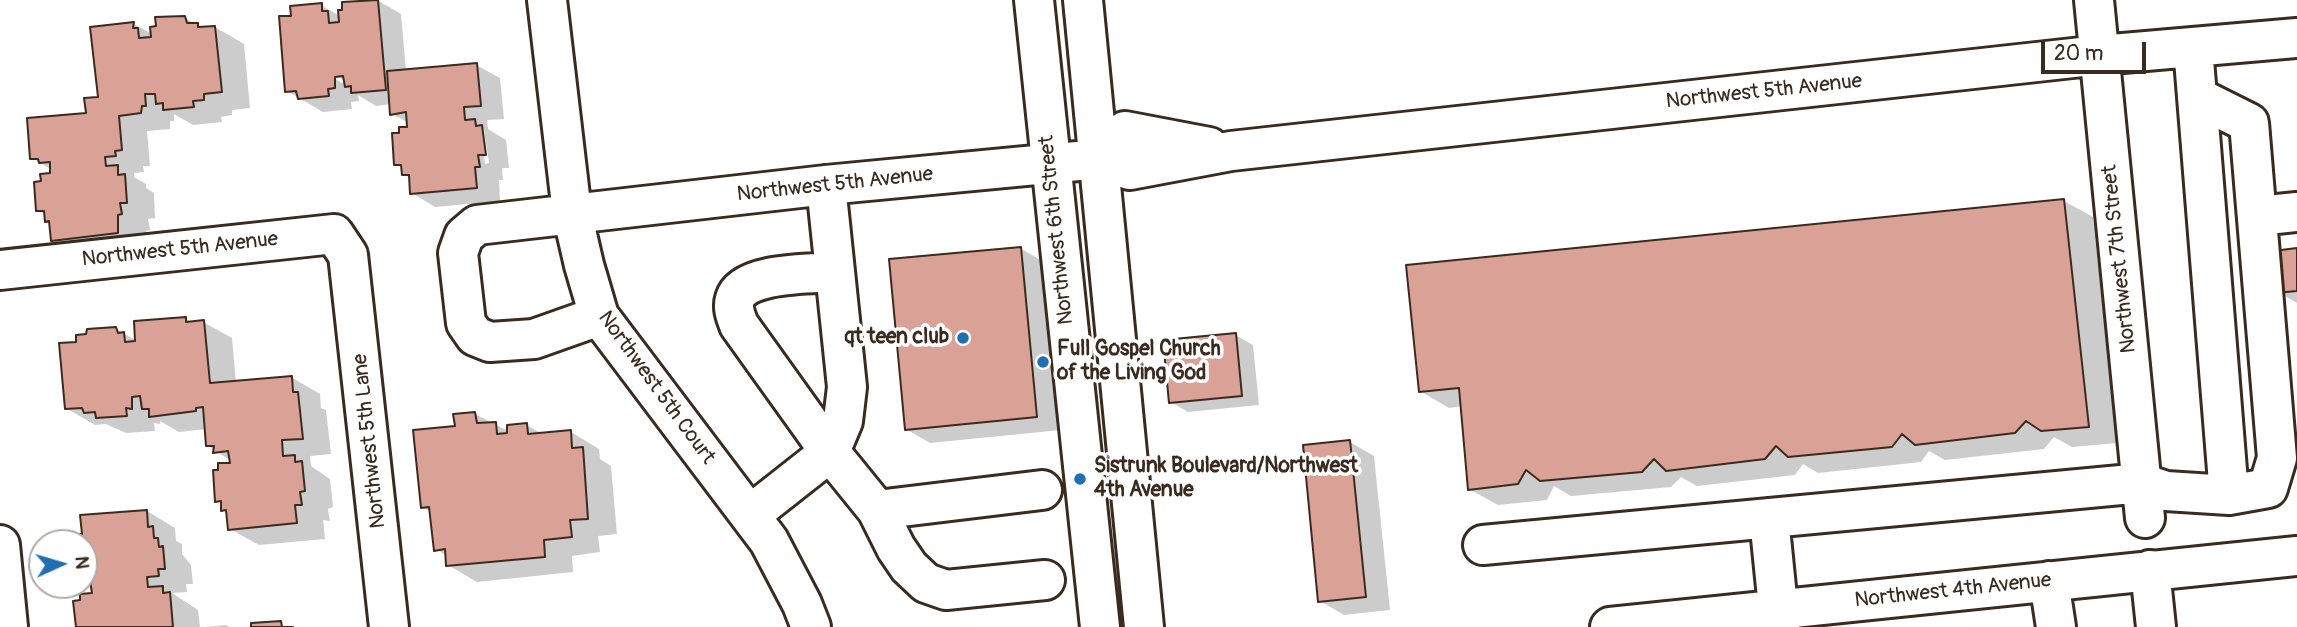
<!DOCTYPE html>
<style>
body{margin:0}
#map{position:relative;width:2297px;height:627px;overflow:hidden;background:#fff;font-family:Pangolin,sans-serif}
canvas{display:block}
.north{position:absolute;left:28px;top:529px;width:70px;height:70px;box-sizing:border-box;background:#fff;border:2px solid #b1aaa5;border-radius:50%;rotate:86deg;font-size:19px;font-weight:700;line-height:28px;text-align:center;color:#3b2a1e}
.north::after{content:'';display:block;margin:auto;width:24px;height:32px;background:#1f6fb2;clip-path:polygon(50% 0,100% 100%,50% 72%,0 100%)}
.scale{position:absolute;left:2041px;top:42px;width:105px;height:32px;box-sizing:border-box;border:4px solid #3b2a1e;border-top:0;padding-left:9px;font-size:21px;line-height:24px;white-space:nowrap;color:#3b2a1e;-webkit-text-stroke:5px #fff;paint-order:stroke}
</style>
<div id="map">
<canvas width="2297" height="627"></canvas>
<div class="north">N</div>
<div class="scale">20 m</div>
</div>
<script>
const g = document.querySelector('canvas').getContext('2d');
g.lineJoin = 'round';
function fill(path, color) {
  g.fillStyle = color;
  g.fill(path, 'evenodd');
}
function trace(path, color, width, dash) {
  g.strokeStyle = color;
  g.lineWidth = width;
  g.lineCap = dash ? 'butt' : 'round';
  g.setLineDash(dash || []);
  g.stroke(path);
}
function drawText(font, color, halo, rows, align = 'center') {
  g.font = font + ' Pangolin,sans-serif';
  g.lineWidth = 7;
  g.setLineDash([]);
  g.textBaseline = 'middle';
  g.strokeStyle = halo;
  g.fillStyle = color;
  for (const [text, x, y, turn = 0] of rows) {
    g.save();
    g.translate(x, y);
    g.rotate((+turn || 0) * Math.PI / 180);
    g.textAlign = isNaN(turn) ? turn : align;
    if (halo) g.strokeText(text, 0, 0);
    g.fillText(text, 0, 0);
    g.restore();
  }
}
fill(new Path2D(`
 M377 0 401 14 406 71 476 65 500 78 504 119 487 120 488 129 506 140 509 168H502L503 180H499L500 201 435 207 412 193 410 178 404 174 403 168 396 164 401 135 409 128V123L392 114 391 104 376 106 358 95 359 101 351 102 352 109 323 112 287 91 292 17 321 5 340 16ZM328 71 346 81V85L326 74ZM481 129H484L489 163 485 164Z
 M185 18 204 29 215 27 244 44 250 108 232 110V115L221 117 222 122 193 125 174 114V121H170V129L147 131 150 166H143L144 172 134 173V177L146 184V188L154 193 155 218 148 219 150 230 146 231V249L81 256 52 240 50 223 46 221V215L38 210 43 182 52 174V170L32 158 88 115 100 98 134 24 152 34Z
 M2064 201 2093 217 2117 443 2072 447 2054 437 2044 449 1945 460 1929 451 1921 462 1818 473 1803 464 1795 475 1697 486 1681 477 1671 487 1571 496 1554 486 1547 500 1498 505 1469 489 1462 406 1449 408 1420 391Z
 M1020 248 1044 262 1061 430 930 443 906 429Z
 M2297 250V303L2278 292Z
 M186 319 193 323 203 322 232 338 236 383 291 377 320 394 321 408 326 410 331 454 310 456 311 466 330 479 333 507 328 509 330 521 323 520 325 539 259 545 230 529 229 513 223 510V504L217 500 231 461 207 445 206 429 179 432 160 421V424L154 423 155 431 126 433 106 424 95 425 66 408 78 343 116 329 137 341Z
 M1235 335 1253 345 1259 405 1188 412 1171 402Z
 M475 414 508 431 526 425 543 434 571 432 599 449 600 459 611 466 617 534 598 536 600 552 572 556 573 572 477 582 448 565 447 556 436 549 432 512 422 507 457 428Z
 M1350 442 1374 456 1390 610 1344 615 1320 601Z
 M147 511 175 528 176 541 182 544V554L191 565 193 584H186L187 592 172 593 198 610 200 627H78L93 595V587L84 582V543H79Z
 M226 625 230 627H206Z`), '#0003');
const building = new Path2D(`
 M378 0 386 90 351 93V86L345 87 343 76 335 77V88L328 89 329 96 298 99 296 91 285 92 279 16H291L290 6 322 3V11H328L329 23 339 22 338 10H342V2Z
 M185 16 187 23H198V27L215 26 222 92 204 94V100L193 101 194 107 163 110V103L156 104 155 94H145L146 106H142L141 113 119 116 122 150 115 151 116 156 105 157 106 166 118 165V175L125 174 127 203H120L122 214 118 215V233L51 241 49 221 45 222 44 211H36L34 182 41 181 40 174 50 173V162L39 163 38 159H30L27 118 86 113 84 98 98 97 90 27 134 22 133 28H138L139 38 151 37 150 27 156 26 155 17Z
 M477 63 481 106 464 107 465 120 475 119 476 126 482 125 486 155H478L480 167H475L477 188 410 194 409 175H402L401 165H394L392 133H399V127H407L406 112 390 115 387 71Z
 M2064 199 2089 427 2041 431 2026 421 2015 433 1915 445 1902 434 1892 447 1788 457 1776 446 1765 459 1666 471 1654 459 1642 472 1540 481 1526 470 1518 484 1468 490 1459 388 1419 392 1406 265Z
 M1021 247 1037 417 905 430 889 259Z
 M2297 248V291L2276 293 2273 251Z
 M186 317V322L204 320 210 383 292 376 293 392H298L303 439 282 440 283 456 295 455V462L302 461 305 491 300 492 302 505H295L297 523 228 530 226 510 221 511V501L215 502 213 470H218V463H230L228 451 213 453 214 446H206L203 407 196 408V411L149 417V409H142L140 396 132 397V409L126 408 127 416 96 418 95 412 84 413 82 408 65 409 59 343 76 342V335L86 334 87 329 116 327 118 333 124 332 125 342 135 341 134 321Z
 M1236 333 1242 396 1169 403 1163 340Z
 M475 412 477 423 496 422 497 434 507 433V425L527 423 528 434 571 430 572 448 583 447 588 519 570 520 572 537 544 540 545 557 446 566 445 549 434 551 429 507 421 508 413 430 455 426 453 414Z
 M1350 440 1366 597 1318 602 1303 445Z
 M147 510 148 527 153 526 154 538H158L159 547 163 546 165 569H158L159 576 147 577 148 587 163 586V593L170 592 173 627H76L73 601 80 600V594L92 593 90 581 84 582V543H78L77 534H82L80 515Z
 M281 621 282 627H293H251V623Z`);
fill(building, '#daa296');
trace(building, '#3b2a1e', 2);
const minor = new Path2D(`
 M547 0 572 213 584 265 599 316 769 541 802 604 811 627
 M1034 0 1100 627
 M1083 0 1144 627
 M2094 0 2145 518
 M2193 47 2229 495 2268 488 2277 458 2249 123 2197 97
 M1099 159 1125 131 1209 147
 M2258 216 2297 212
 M0 270 334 234 348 255 389 627
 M835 272C811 274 743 272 735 299 732 308 736 317 739 325L830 452 877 510 1042 490
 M599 316 534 339 490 342 475 336 466 323 458 253 464 236 477 225 826 185 1099 159 1130 170 1231 151 2100 55 2297 38
 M877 510 896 548 909 567 926 583 946 590 1045 580
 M750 515 830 452 843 421 847 387 826 185
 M1769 518 1780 627
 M0 545 8 627
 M1483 545 2142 483 2166 491 2229 495
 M2150 570 2156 627
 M2049 581 2056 627
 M1610 627 2297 556`);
trace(minor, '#3b2a1e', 44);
trace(minor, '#fff', 38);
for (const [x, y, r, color] of [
 [963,338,7,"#1f6fb2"],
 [1043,362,7,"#1f6fb2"],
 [1080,479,7,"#1f6fb2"]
]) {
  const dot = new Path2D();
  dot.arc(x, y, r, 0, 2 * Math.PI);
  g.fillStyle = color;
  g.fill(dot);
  trace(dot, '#fff', 2.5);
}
drawText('21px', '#3b2a1e', '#fff', [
 ["Northwest 5th Avenue",1764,92,-6],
 ["Northwest 5th Avenue",835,185,-6],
 ["Northwest 6th Street",1057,230,-96],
 ["Northwest 5th Avenue",180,250,-6],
 ["Northwest 7th Street",2120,259,-96],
 ["Northwest 5th Court",656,388,54],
 ["Northwest 5th Lane",370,441,-96],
 ["Northwest 4th Avenue",1953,591,-6]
]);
drawText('bold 21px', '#3b2a1e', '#fff', [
 ["qt teen club",949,338,"right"],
 ["Full Gospel Church",1057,350],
 ["of the Living God",1057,374],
 ["Sistrunk Boulevard/Northwest",1094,467],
 ["4th Avenue",1094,491]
], 'left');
</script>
